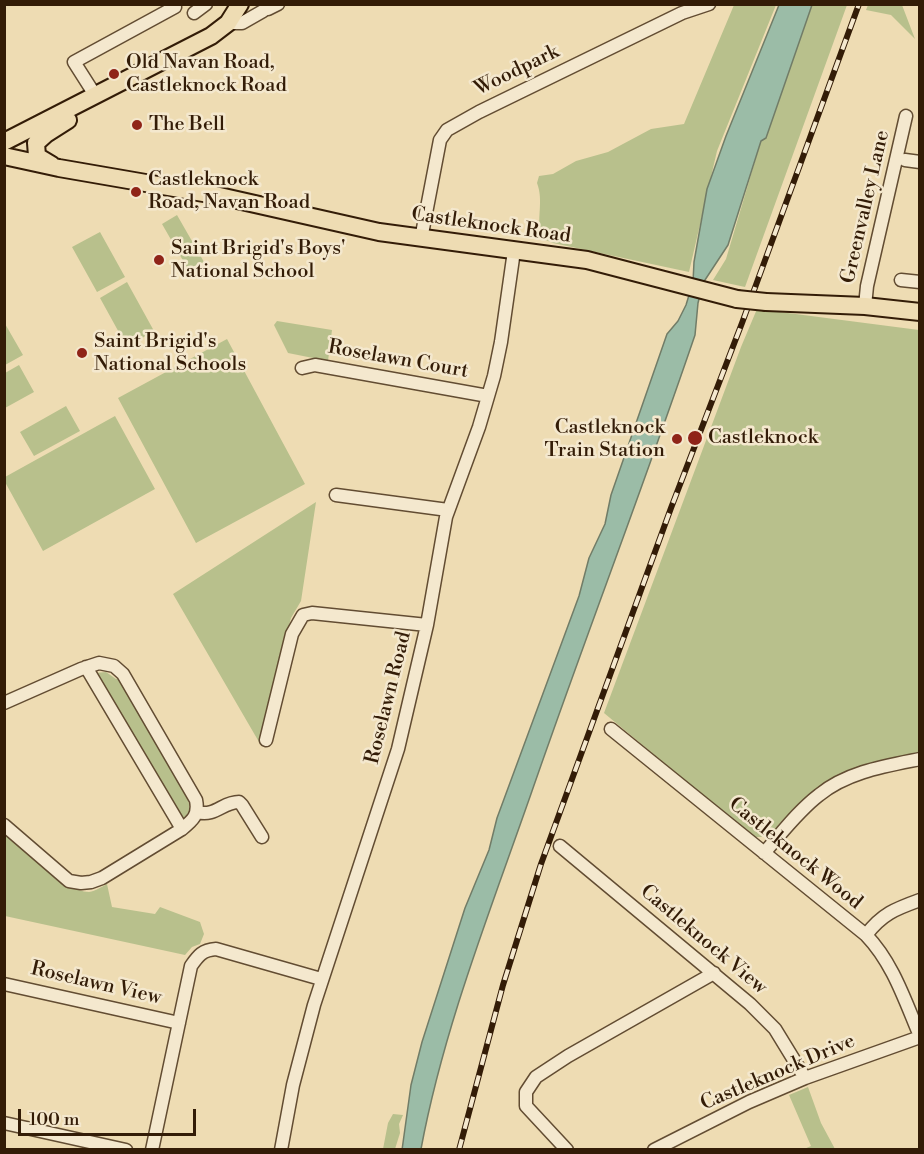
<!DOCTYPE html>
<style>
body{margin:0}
#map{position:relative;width:924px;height:1154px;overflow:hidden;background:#eedcb3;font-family:"Libre Bodoni",serif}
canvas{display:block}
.frame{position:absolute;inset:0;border:6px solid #331c07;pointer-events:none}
.scale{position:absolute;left:18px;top:1109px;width:178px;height:27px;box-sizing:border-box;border:3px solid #331c07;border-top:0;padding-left:8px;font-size:18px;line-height:21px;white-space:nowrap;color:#331c07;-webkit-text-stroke:4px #f4e8ce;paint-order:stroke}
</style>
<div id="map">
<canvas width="924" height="1154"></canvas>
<div class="frame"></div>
<div class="scale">100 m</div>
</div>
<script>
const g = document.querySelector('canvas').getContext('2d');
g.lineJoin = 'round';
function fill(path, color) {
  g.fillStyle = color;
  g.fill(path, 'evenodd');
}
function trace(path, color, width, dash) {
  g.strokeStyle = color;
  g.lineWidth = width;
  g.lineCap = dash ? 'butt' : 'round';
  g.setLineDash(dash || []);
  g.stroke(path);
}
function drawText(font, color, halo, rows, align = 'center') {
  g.font = font + ' "Libre Bodoni",serif';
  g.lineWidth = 5;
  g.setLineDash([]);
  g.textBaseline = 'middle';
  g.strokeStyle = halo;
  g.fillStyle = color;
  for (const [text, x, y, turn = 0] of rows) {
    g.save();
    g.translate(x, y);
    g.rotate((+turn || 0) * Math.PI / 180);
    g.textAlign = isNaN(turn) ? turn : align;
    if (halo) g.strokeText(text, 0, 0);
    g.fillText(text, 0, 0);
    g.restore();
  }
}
fill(new Path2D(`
 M734 5H776L717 151 689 272 553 243 541 238C536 219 544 201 537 183L539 176 553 174 576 161 608 152 651 129 684 124Z
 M812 5H847L745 287 713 280 726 259 761 141 766 137Z
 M868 5H902L915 39 891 15 866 10Z
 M177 215 204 262 189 271 162 224Z
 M100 232 125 277 97 292 72 247Z
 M127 282 154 331 127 347 100 298Z
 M757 309 919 330V753C882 761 841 769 810 794 795 805 783 821 770 834L764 837H753L604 713 741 347Z
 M277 321 332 330 328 361 288 353 274 325Z
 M4 322 23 355 5 365H4Z
 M227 339 305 484 196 543 118 398Z
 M19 365 34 392 5 408V373Z
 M66 406 80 431 34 456 20 432Z
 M115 416 155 489 43 551 5 482V477Z
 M316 502 301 601 291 618 259 742 173 594Z
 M106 672 116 679 119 678 189 795 187 797C191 807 190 814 182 820L95 673Z
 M4 831C24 848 64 892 89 892 96 891 101 887 107 884L112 907 155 914 160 907 200 922 204 934 200 944 192 947 185 955 5 916Z
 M808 1087 821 1123 835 1149H804L811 1146 789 1095Z
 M393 1114 403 1115 399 1124 400 1133 395 1149H383L388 1123Z`), '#b8c08c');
const water = new Path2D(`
 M779 5H812L766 138 761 141 728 245 703 283 698 303 695 335C643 488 585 638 532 791 491 909 444 1026 421 1149L402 1150 411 1085 422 1042 465 908 489 850 497 818 579 596 589 558 605 524 611 495 667 334 678 321 686 305 693 282 694 262 707 189 726 136Z`);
fill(water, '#9bbca7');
trace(water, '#717c67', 1.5);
const minor = new Path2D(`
 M268 9 278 4
 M194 13 206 4
 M228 23H242L263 11
 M95 95 74 62 175 7
 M905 160 920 162
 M421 239 440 140 447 130 479 112 682 13 709 4
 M901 280 920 282
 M865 306 867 286 906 116
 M302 368 315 365 488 396
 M336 495 448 510
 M86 667 182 829
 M4 703 81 669 99 663 114 666 123 674 196 800C199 815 193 820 182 829L102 878 91 882 81 883 69 881 4 825
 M611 729 866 935C893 963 905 1001 920 1036
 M266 740 292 634 303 615 312 613 427 625
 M197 812C216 817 222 802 239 802L242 805 262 837
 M560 846 750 1004 775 1029 805 1078
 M764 853C781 834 798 811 819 795 847 772 885 766 920 759
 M866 935C882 914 895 909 920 900
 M4 984 179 1023
 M4 1123 126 1150
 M152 1150 191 966C198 956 202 950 216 949L321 979
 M281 1150 293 1085 314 1005 398 749 427 625 446 517 479 427 494 376 501 342 514 251
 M567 1150 526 1106V1092L536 1077 568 1056 714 973
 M654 1150 749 1102 805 1078 920 1037`);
const major = new Path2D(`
 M4 142 211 36 228 23 240 4
 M4 156 59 168 215 195 379 232 587 260 737 299
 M52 165 37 156 36 143 46 134 68 120
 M766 302 865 306 920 312`);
trace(minor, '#624c32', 15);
trace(major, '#331c07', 20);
trace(minor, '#f4e8ce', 12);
trace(major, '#eedcb3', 16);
const rail = new Path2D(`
 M459 1150 503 985 541 864 671 508 742 323 859 4`);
trace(rail, '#331c07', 6);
trace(rail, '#f4e8ce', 4, [11]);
const majorBridge = new Path2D(`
 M737 299 766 302`);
trace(majorBridge, '#331c07', 20, []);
trace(majorBridge, '#eedcb3', 16);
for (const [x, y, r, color] of [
 [114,74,6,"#8f2418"],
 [137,125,6,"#8f2418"],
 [136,192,6,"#8f2418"],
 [159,260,6,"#8f2418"],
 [82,353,6,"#8f2418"],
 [695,438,8,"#8f2418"],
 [677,439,6,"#8f2418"]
]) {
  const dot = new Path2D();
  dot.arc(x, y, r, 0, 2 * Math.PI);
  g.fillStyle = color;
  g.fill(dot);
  trace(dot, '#f4e8ce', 2);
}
drawText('20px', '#331c07', '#f4e8ce', [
 ["Old Navan Road,",126,63],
 ["Castleknock Road",126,86],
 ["The Bell",149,125],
 ["Castleknock",148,180],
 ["Road, Navan Road",148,203],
 ["Saint Brigid's Boys'",171,249],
 ["National School",171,272],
 ["Saint Brigid's",94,342],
 ["National Schools",94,365],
 ["Castleknock",665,428,"right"],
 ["Train Station",665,451,"right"],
 ["Castleknock",708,438]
], 'left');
drawText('20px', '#331c07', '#f4e8ce', [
 ["Woodpark",517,71,-26],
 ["Greenvalley Lane",866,207,-77],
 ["Castleknock Road",491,226,8],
 ["Roselawn Court",398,360,10],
 ["Roselawn Road",389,698,-76],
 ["Castleknock Wood",795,854,39],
 ["Castleknock View",703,940,40],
 ["Roselawn View",96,984,13],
 ["Castleknock Drive",778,1073,-23]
]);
</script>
